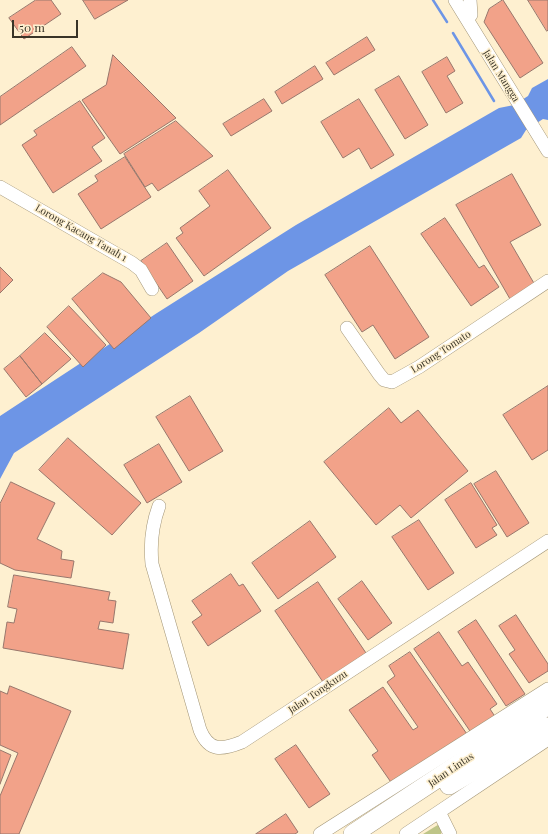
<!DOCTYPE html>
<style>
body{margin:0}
#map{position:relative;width:548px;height:834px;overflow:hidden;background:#fef0d0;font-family:"Playfair Display",serif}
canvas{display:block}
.scale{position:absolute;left:12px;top:20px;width:66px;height:18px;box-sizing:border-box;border:2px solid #393427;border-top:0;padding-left:5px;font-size:12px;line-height:14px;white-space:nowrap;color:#393427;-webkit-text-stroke:3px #fef0d0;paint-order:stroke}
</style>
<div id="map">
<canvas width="548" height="834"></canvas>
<div class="scale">50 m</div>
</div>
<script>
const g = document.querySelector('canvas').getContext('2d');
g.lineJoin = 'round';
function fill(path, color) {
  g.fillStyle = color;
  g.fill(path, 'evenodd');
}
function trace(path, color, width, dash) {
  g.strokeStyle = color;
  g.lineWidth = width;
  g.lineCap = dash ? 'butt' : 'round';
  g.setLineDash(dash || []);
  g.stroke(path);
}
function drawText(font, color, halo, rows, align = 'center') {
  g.font = font + ' "Playfair Display",serif';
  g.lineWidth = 3;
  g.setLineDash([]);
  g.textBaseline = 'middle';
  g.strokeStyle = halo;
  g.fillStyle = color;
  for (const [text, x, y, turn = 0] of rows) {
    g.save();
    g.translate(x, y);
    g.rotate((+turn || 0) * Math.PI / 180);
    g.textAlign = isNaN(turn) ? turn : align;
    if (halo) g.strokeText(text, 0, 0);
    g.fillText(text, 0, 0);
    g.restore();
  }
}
fill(new Path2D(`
 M441 823V834H423Z`), '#bec588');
fill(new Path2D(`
 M548 79V120L543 119 526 130 521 138 288 271 199 333 14 453 0 479V416L157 313 296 225 499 108 514 105 528 96 532 88Z`), '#6d95e6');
trace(new Path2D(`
 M433 0 447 22
 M453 33 494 101`), '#6d95e6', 2.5);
const building = new Path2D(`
 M36 0H51L61 14 24 39 9 18Z
 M83 0H128L95 19Z
 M503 0 543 63 520 78 484 22 489 9Z
 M528 0H548V30L547 31Z
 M367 37 375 50 334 75 326 63Z
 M72 47 86 66 0 125V97Z
 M113 55 176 118 120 154 82 100 106 85Z
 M447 57 455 71 447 76 463 103 446 113 422 72Z
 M315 66 323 79 282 104 275 92Z
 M399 76 428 125 405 139 375 90Z
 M264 99 272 111 231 136 223 124Z
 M359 99 394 155 371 169 359 148 343 158 321 122Z
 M80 101 105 138 92 147 102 161 53 193 22 145 37 135 34 131Z
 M176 121 213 156 158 191 152 183 145 187 124 154Z
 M125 157 151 197 101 229 78 194 98 181 95 176Z
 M228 170 271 228 204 276 176 238 183 233 180 228 210 206 199 191Z
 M512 174 541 225 510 242 535 285 510 299 456 205Z
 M445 218 479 268 484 265 499 287 471 306 421 234Z
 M167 243 193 281 167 299 141 261Z
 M370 246 429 337 395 359 373 325 362 332 325 275Z
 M0 267 13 280 0 293Z
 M103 273 121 282 151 318 114 349 72 299Z
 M69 306 106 345 83 367 47 327Z
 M45 333 71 359 42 384 20 356Z
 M20 356 42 384 26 397 4 369Z
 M548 386V450L532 460 503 415Z
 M190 396 223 451 189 471 156 417Z
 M389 408 401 423 418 410 468 471 411 518 400 505 376 525 324 462Z
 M68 438 141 503 112 535 39 470Z
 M159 444 182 482 147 503 124 465Z
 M496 471 529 523 507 537 474 484Z
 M11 482 55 503 37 539 62 551 61 559 74 561 71 578 15 570 0 563V504Z
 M471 483 497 525 492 528 497 535 476 548 445 500Z
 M419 520 454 573 428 590 392 537Z
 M310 521 336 557 278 599 252 563Z
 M231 574 239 586 243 584 261 611 208 646 192 622 202 615 192 601Z
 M14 575 110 592 108 600 116 601 113 623 100 621 98 629 129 634 123 669 3 648 7 622 14 623 17 609 8 607Z
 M362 581 392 623 368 640 338 599Z
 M318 582 366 653 323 682 275 611Z
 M516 615 548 664V671L529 683 509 654 515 650 499 626Z
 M476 620 525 694 506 706 458 632Z
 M439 632 462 666 468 662 497 704 490 709 496 718 472 734 414 649Z
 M410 652 469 737 395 788 372 755 378 751 349 710 383 687 413 730 418 727 387 682 395 676 389 666Z
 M10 686 71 711 19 834H0V796L18 753 0 745V691L7 694Z
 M296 745 330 794 309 808 275 759Z
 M0 750 11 755 0 784Z
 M286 814 298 832 295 834H256Z`);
fill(building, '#f2a289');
trace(building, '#98776c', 1);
const minor = new Path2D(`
 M455 0 548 151
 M470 0 471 15
 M0 187 132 263 141 270 152 289
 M347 328 379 374 384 380 392 382 419 367 548 281
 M159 506C152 525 150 544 152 564L200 730C209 752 222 750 242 742L548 541
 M439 812 450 834
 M320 834 548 689
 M406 834 548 739`);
const highway = new Path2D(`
 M449 785 548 727
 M353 834 548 705`);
trace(minor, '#a29577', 14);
trace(highway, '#a29577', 20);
trace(minor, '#fff', 13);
trace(highway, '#fff', 19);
drawText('10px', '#393427', '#fef0d0', [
 ["Jalan Mangga",501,76,58],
 ["Lorong Kacang Tanah 1",81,233,30],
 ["Lorong Tomato",441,352,-33],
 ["Jalan Tongkuzu",318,692,-34],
 ["Jalan Lintas",451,770,-34]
]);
</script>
